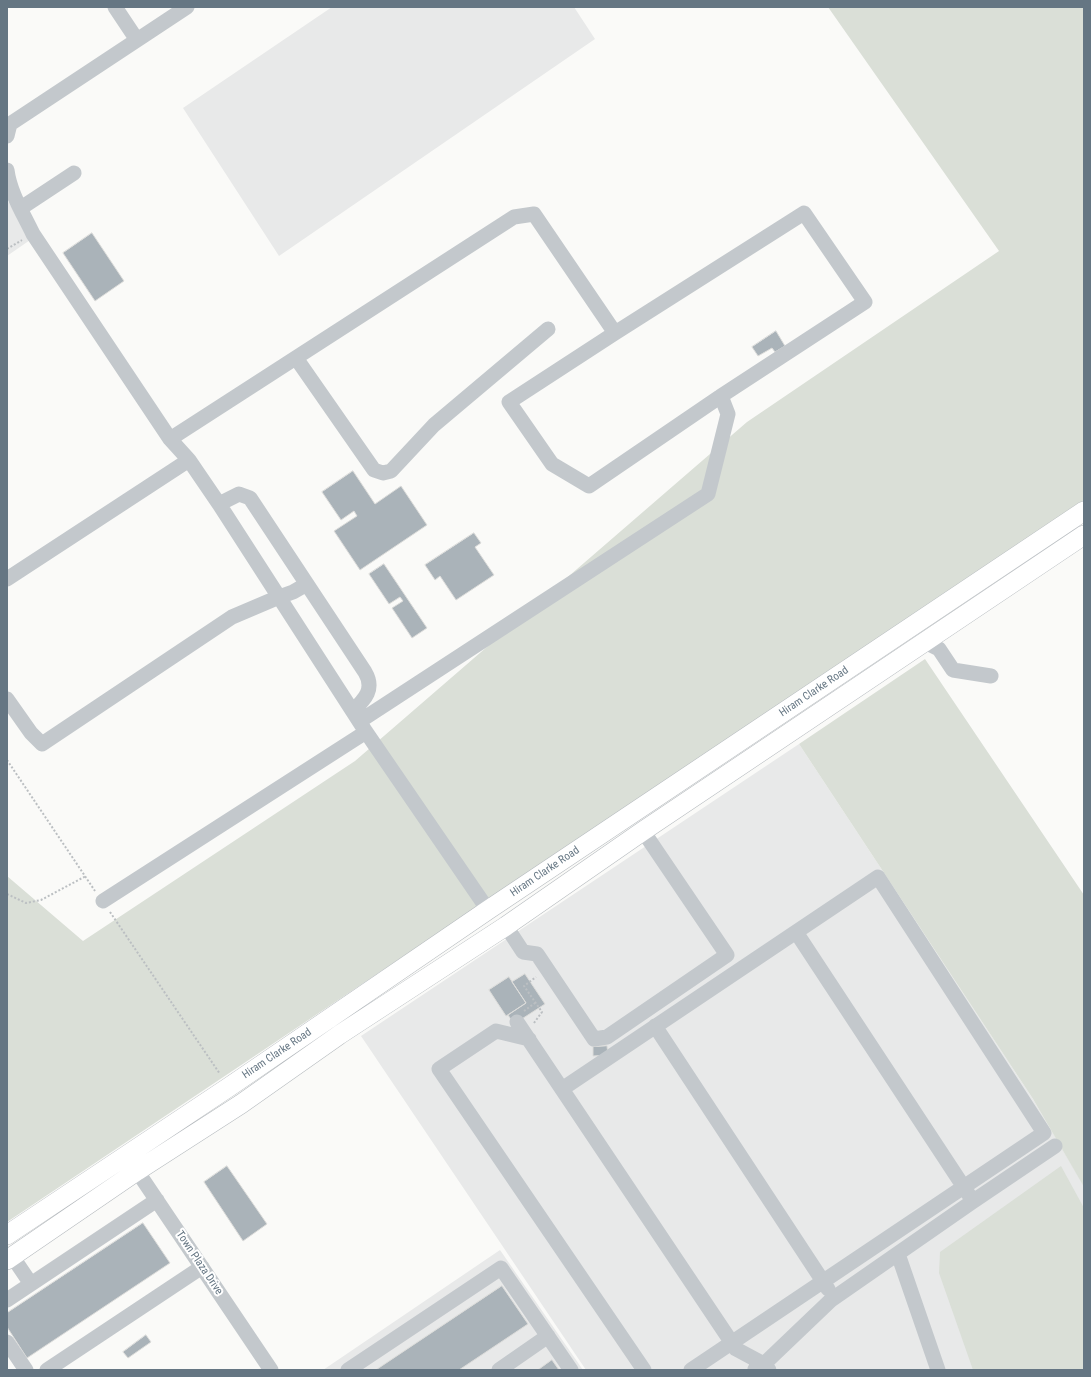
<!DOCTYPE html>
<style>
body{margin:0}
#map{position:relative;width:1091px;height:1377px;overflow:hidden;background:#fafaf8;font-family:"Roboto Condensed",sans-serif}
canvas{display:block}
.frame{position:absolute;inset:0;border:8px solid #657683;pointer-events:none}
</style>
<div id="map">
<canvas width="1091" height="1377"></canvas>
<div class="frame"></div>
</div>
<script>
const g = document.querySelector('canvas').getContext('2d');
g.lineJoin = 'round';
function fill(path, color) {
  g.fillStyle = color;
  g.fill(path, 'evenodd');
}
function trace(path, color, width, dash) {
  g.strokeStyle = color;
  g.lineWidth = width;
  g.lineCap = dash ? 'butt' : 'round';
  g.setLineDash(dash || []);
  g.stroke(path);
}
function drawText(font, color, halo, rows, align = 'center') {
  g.font = font + ' "Roboto Condensed",sans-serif';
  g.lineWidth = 4;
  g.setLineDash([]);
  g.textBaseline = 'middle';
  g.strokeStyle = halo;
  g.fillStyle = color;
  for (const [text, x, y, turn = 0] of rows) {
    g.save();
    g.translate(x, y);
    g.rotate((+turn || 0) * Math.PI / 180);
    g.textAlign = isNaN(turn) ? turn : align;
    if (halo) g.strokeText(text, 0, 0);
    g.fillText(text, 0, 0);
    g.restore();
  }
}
fill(new Path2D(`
 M332 7H574L595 39 279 256 183 108Z
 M7 200 33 238 7 256Z
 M799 744 1033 1099 1084 1186V1370H586L361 1036Z
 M500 1250 583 1370H323Z`), '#e8e9e9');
fill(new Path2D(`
 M828 7H1084V500L7 1222V876L83 941 355 761 747 422 999 251Z
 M925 659 1084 895V1187L1033 1099 799 744Z
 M1061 1166 1084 1208V1370H973L939 1273 940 1252Z`), '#dadfd7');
const building = new Path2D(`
 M92 233 124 281 95 301 63 253Z
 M776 331 785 346 775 352 772 348 758 356 752 347Z
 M353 471 375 504 401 486 427 525 360 570 334 531 357 516 354 511 341 520 322 492Z
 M474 533 481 543 475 547 494 575 456 600 440 576 435 580 425 565Z
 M384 564 427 628 412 638 392 608 403 601 400 597 389 604 369 574Z
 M525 974 545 1004 514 1024 508 1015 526 1003 512 982Z
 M509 977 526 1003 506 1016 489 990Z
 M607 1046 608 1055 593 1056V1047Z
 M227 1166 267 1224 243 1241 204 1182Z
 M143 1223 170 1263 27 1358 7 1327V1313Z
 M502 1286 528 1324 459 1370H376Z
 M146 1335 151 1342 128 1358 123 1352Z
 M552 1360 559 1370H538Z`);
fill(building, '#aab3b9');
trace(building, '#dcdcda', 1);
const major = new Path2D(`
 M7 1235 229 1087 488 910 1084 511
 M7 1260 137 1171 241 1104 339 1035 506 926 643 831 1084 535`);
trace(major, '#b5babe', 20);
trace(new Path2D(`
 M7 249 22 240
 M7 760 95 891
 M7 894 26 903 41 900 86 876
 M110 912 220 1074
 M524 1011 535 1003
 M534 1023 542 1012 524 986 536 977`), '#bbbfc2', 2, [2, 2]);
trace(new Path2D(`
 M115 7 137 40
 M7 136 10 124 187 7
 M7 170C10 193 23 213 33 234L170 439 189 460 219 504 366 732 488 910
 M21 208 74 173
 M804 213 865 302 721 396 589 486 552 464 509 402 615 333Z
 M296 358 374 470 383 473 391 471 434 425 548 329
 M170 439 514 217 534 214 615 333
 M219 504 239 494 250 498 365 672C375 689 365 699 353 711
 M7 579 189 460
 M925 642 939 649 953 670 991 676
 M7 699 31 733 42 744 232 617 279 597 293 592 307 584
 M360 721 708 494 728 414 721 396
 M103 901 366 732
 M506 926 523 952 537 954 594 1039 607 1037 727 955 643 831
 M796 932 969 1195
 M517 1022 736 1349 764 1364 769 1370
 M655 1026 828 1289
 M529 1039 496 1031 439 1069 644 1370
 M562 1089 878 877 1044 1133 691 1370
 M131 1162 271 1370
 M898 1254 938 1370
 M12 1256 31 1284
 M7 1300 157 1200
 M7 1342 26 1370
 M755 1369 764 1364 831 1300 972 1202 1055 1146
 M47 1370 202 1267
 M348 1370 501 1268 571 1370
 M499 1370 548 1336`), '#c3c8cc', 15);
trace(major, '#fff', 19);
drawText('11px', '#657683', '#fff', [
 ["Hiram Clarke Road",814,692,-34],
 ["Hiram Clarke Road",545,872,-34],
 ["Hiram Clarke Road",277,1054,-34],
 ["Town Plaza Drive",199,1263,56]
]);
</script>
